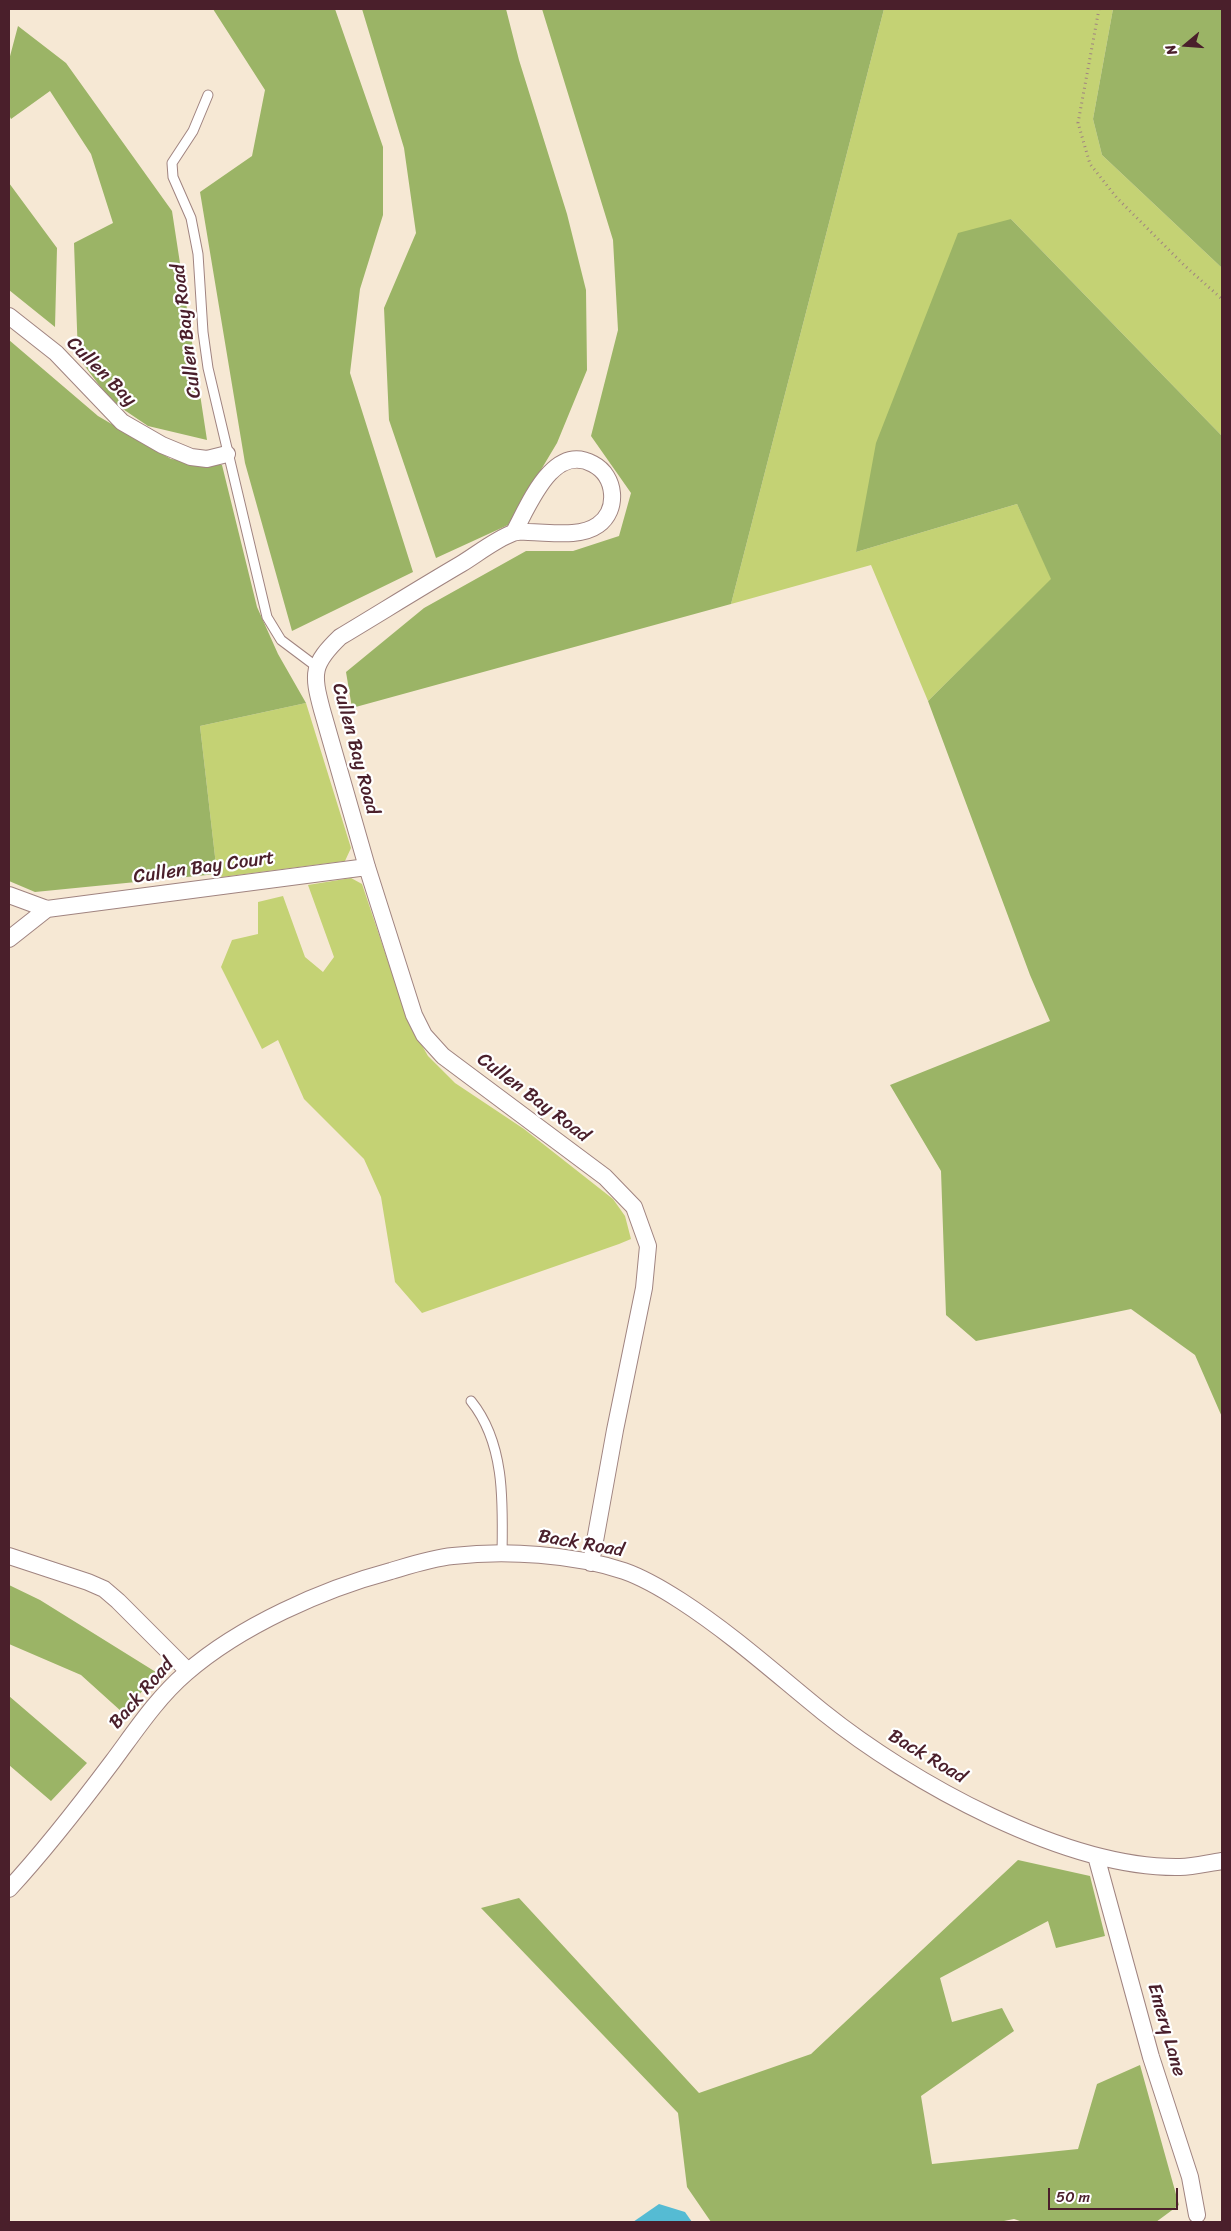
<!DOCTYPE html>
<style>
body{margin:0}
#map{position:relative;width:1231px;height:2231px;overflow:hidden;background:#f6e8d4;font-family:Sriracha,sans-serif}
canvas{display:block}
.frame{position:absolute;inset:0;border:10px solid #4a1f2b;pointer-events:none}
.north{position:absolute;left:1161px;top:20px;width:50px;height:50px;-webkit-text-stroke:4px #fff;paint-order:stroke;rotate:252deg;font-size:14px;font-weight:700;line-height:20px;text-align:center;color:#4a1f2b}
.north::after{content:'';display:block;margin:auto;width:18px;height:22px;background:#4a1f2b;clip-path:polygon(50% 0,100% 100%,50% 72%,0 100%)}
.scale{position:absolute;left:1048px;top:2188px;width:130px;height:22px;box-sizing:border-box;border:2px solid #4a1f2b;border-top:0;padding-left:6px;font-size:15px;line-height:18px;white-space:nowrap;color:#4a1f2b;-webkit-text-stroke:4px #fff;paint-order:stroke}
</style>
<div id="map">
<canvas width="1231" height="2231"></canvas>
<div class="frame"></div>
<div class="north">N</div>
<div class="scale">50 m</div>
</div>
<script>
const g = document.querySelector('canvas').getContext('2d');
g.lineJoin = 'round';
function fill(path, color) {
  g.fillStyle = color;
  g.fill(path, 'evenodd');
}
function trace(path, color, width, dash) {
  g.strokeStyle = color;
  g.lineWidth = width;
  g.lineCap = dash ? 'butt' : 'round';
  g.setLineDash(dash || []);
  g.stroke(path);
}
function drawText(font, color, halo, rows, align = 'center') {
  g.font = font + ' Sriracha,sans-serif';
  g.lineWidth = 4.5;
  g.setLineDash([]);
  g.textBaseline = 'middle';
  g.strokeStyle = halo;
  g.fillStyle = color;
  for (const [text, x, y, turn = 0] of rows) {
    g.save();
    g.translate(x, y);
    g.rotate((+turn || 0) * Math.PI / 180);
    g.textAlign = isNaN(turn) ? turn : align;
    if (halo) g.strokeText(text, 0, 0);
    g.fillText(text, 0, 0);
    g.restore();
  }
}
fill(new Path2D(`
 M884 9H1113L1093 119 1102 155 1222 268V436L1011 219 856 552 1017 504 1052 579 928 701 871 565 731 604Z
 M306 703 351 848 345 861 222 877 217 874 200 726Z
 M351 878 362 884 408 1021 428 1056 455 1083 524 1129 613 1199 625 1216 631 1239 619 1244 422 1313 395 1282 381 1197 364 1159 304 1099 278 1040 262 1049 221 967 232 940 258 934V902L283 896 305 957 323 972 334 957 308 885Z`), '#c4d274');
fill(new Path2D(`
 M213 9H335L383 147V215L360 289 350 373 413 572 292 631 245 463 200 192 252 156 265 90Z
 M362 9H506L519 60 567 214 586 290 587 370 557 443 508 525 436 558 389 420 384 308 416 233 404 148Z
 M542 9H884L731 604 352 708 346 672 424 608 526 551H573L619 536 631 493 591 436 618 330 613 240Z
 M1113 9H1222V268L1102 155 1093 119Z
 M18 26 66 63 172 211 207 440 148 426 111 401 78 357 74 243 113 223 91 154 50 91 11 119 9 115V60Z
 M9 183 57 248 55 327 9 290Z
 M1011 219 1222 436V1417L1195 1355 1131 1309 976 1341 946 1315 941 1171 890 1085 1050 1021 1030 975 928 701 1051 579 1017 504 856 552 876 443 958 233Z
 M9 340 98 416 171 459 222 465 257 607 278 654 306 703 200 726 217 874 35 892 9 881Z
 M9 1585 40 1600 159 1674 122 1712 81 1675 9 1644Z
 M9 1696 87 1763 51 1801 9 1765Z
 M1018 1860 1090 1876 1105 1936 1056 1948 1048 1921 940 1978 952 2022 1002 2008 1014 2031 921 2096 932 2164 1078 2149 1097 2084 1140 2065 1179 2205 1156 2222H1023L1014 2219 999 2222H711L687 2187 678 2113 481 1908 519 1898 699 2093 811 2054Z`), '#9bb466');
fill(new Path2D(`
 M659 2204 685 2212 692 2222H633Z`), '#55bbd3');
const service = new Path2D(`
 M208 95 193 131 172 163 173 177 191 218 198 254 203 332 208 368 267 617 281 640 317 667
 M471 1401C505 1443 503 1502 502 1554`);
const minor = new Path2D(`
 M9 316 56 353 122 422 162 445 191 457 207 459 227 454
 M514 532C529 505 553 442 593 464 616 476 619 510 598 525 580 538 549 532 528 532 523 532 517 531 513 533 496 539 476 555 461 564 420 588 380 613 340 637 312 664 312 673 322 710L367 867 414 1015 424 1035 443 1056 605 1177 634 1207 648 1246 644 1288 615 1430 591 1563
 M9 895 47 909 367 867
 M9 939 47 909
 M9 1556 88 1582 104 1589 118 1601 188 1671
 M1096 1856 1151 2057 1190 2177 1197 2215
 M9 1889C46 1849 80 1805 113 1761 136 1730 157 1698 186 1673 240 1626 323 1589 391 1571 411 1565 432 1558 453 1556 506 1550 573 1554 624 1571 644 1578 664 1590 681 1601 732 1634 776 1674 823 1712 910 1782 1066 1869 1180 1867 1194 1867 1208 1863 1222 1861`);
trace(service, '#a08480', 11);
trace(minor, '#a08480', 18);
trace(new Path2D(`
 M1099 9 1078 123 1090 164 1117 198 1185 266 1222 299`), '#a08480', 3, [1, 4]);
trace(service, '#fff', 9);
trace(minor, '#fff', 16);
drawText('19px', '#4a1f2b', '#fff', [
 ["Cullen Bay Road",187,331,-97],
 ["Cullen Bay",101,372,45],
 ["Cullen Bay Road",355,749,75],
 ["Cullen Bay Court",204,868,-8],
 ["Cullen Bay Road",533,1098,37],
 ["Back Road",581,1544,10],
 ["Back Road",142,1694,-49],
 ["Back Road",927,1757,31],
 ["Emery Lane",1166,2030,74]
]);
</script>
